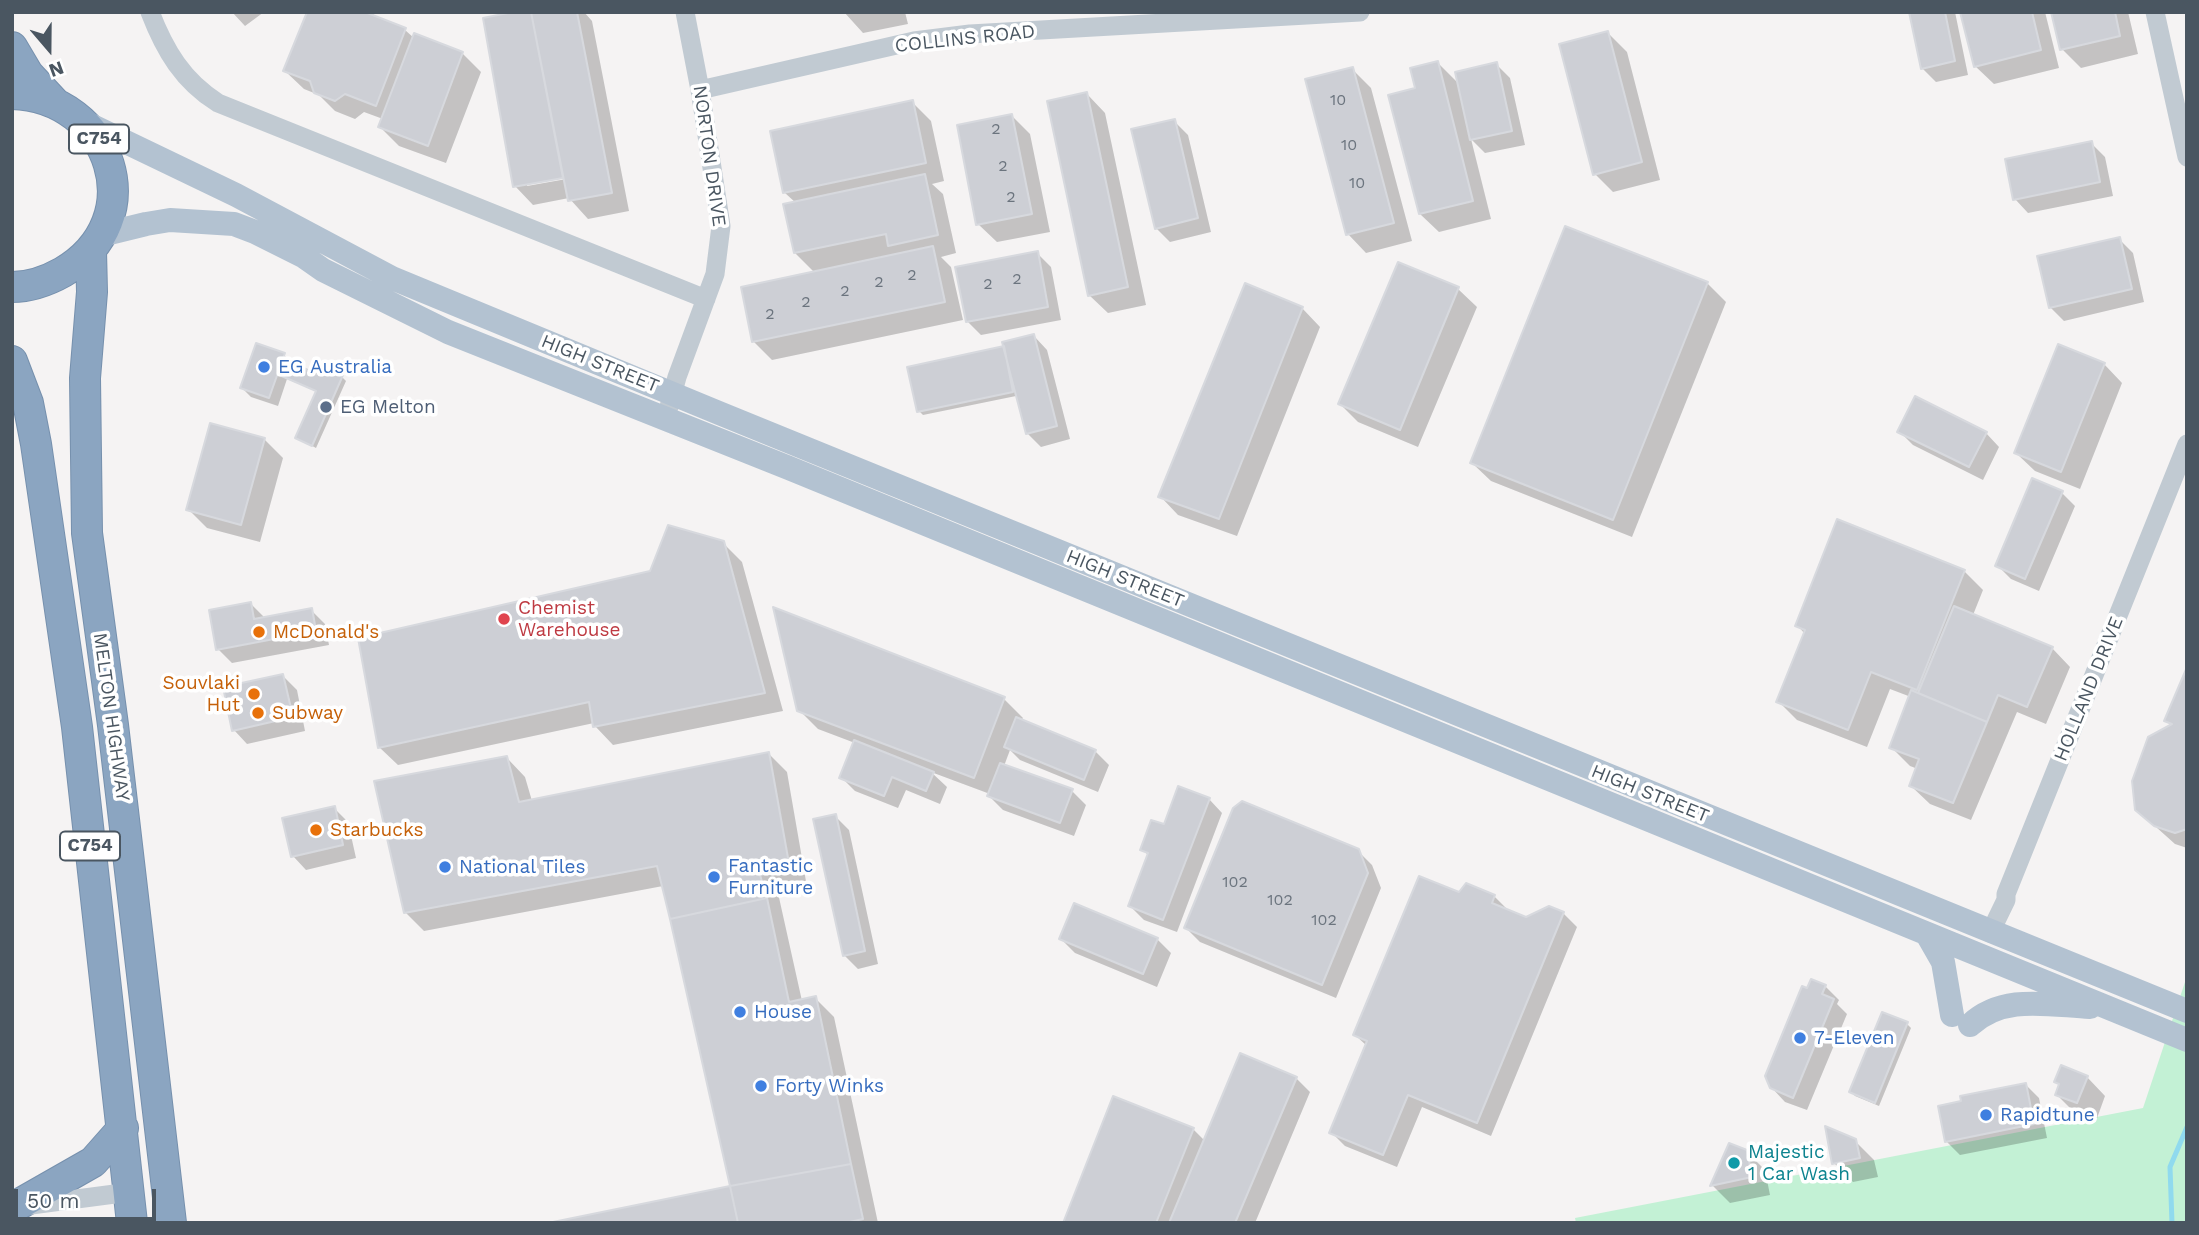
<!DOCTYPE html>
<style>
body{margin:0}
#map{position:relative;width:2199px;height:1235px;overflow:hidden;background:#f5f3f3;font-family:"Work Sans",sans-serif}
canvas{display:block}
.frame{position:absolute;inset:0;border:14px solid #4a5661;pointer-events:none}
.north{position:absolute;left:14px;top:14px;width:70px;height:70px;-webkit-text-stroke:5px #fff;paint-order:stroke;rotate:160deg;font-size:19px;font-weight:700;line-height:28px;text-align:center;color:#4a5661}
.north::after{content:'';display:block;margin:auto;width:24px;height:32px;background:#4a5661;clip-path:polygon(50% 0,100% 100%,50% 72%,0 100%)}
.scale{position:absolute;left:14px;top:1189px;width:142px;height:32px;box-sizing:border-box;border:4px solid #4a5661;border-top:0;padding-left:9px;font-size:21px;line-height:24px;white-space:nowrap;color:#4a5661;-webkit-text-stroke:5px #fff;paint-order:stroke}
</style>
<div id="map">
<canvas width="2199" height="1235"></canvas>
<div class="frame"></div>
<div class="north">N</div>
<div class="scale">50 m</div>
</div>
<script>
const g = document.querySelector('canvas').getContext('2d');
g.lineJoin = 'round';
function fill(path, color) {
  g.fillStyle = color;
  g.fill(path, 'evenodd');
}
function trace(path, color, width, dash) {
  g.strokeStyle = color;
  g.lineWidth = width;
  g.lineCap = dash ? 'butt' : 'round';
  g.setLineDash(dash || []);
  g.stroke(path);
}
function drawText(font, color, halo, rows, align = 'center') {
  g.font = font + ' "Work Sans",sans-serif';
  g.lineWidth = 7;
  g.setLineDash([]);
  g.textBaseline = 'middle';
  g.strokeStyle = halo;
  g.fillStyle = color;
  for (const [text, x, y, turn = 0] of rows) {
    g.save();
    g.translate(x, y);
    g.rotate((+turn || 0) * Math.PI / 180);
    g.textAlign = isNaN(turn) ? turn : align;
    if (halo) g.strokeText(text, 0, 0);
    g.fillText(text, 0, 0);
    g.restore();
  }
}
fill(new Path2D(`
 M2187 976V1223H1576L1575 1218 2143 1108Z`), '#c3f1d5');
fill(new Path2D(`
 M232 12H264L245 26Z
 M308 12H374L373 17 405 30 414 38 462 53 481 72 446 163 399 146 380 127 383 119 364 112 355 119 335 111 319 95 304 89 285 71Z
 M522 12H584L592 21 629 211 588 219 569 198 533 205 515 186ZM572 175V178L527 186V183Z
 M844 12H905L908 24 863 33Z
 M1911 12H1955L1968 75 1936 82 1922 68Z
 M1962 12H2045L2059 68 1994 84 1975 66Z
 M2053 12H2128L2138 54 2081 68 2062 49Z
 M1608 33 1627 52 1660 180 1613 192 1595 174Z
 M1438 63 1459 84 1496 64 1510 78 1525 145 1485 153 1471 139 1491 219 1439 232 1420 214 1417 89Z
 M1352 69 1371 88 1412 241 1366 253 1348 234Z
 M1087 94 1105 113 1146 305 1108 313 1089 295Z
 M912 102 931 121 944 181 932 184 943 194 956 253 941 257 951 267 963 320 772 360 754 342 815 273 795 253 796 203 785 193Z
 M1012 116 1030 134 1050 232 997 242 978 224Z
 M1174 121 1188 135 1211 232 1170 242 1156 228Z
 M2091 143 2105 157 2113 196 2028 213 2015 199Z
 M2119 239 2133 253 2144 302 2064 321 2050 307Z
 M1037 253 1051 267 1061 320 981 335 967 321Z
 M1707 283 1726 302 1632 537 1491 481 1472 463Z
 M1458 289 1477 307 1418 447 1358 422 1340 404Z
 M1302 308 1320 327 1237 536 1178 515 1160 496Z
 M1034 336 1047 350 1070 439 1041 447 1027 433 1016 396 923 415 919 411 1006 348Z
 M284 355 293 364 318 376 342 377 346 381 316 448 298 438 318 392 287 379 278 406 251 397 242 388Z
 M2104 364 2122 383 2080 489 2035 471 2016 453Z
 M1899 431 1986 433 1999 447 1983 480 1913 445Z
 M264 439 283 458 260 542 207 528 188 509Z
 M2062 493 2075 506 2039 591 2011 579 1997 565Z
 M723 543 742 562 783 711 613 745 595 726 594 723 398 765 379 747 652 572Z
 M1964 571 1983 590 1973 615 2052 648 2070 667 2046 724 2017 712 1971 820 1930 804 1911 786 1918 769 1910 766 1891 747 1911 697 1890 689 1867 747 1797 720 1778 701 1805 634 1797 625Z
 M250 603 264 617 311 610 325 624 329 645 232 663 218 649Z
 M2187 672V848L2175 844 2137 810 2172 726 2166 721Z
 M283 676 297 690 305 731 247 744 234 730Z
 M1004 699 1023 718 1021 721 1095 751 1109 765 1098 792 1020 760 1010 750 1004 766 1072 791 1086 805 1074 836 1003 810 989 796 990 794 931 772 947 787 940 804 906 790 898 808 855 791 841 777 855 743 818 729 799 710Z
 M768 753 787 772 807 887 778 893 802 1001 815 998 834 1017 878 1223H555L732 1186 663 886 424 931 405 912 507 758 525 777 532 801Z
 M1209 799 1222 813 1177 932 1144 920 1130 906 1149 856 1142 849 1165 827Z
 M334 808 348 822 356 858 306 870 293 856Z
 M835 816 849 830 878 964 858 969 844 955Z
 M1358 851 1372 865 1381 888 1336 998 1200 942 1186 928Z
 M1459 894 1494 896 1508 910 1526 918 1549 908 1564 914 1577 927 1491 1136 1422 1107 1397 1167 1345 1146 1331 1132 1367 1046 1355 1035Z
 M1061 939H1157L1171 953 1157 987 1075 953Z
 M1825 986 1839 1000 1837 1004 1847 1014 1807 1110 1785 1102 1771 1087Z
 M1907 1024 1911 1028 1879 1106 1855 1096 1851 1092Z
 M2087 1077 2105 1096 2096 1121 2075 1113 2057 1095 2060 1086 2056 1082Z
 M1296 1078 1310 1092 1255 1223H1065L1193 1129 1205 1141Z
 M2026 1085 2039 1098 2047 1138 1960 1155 1946 1141Z
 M1855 1141 1874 1160 1878 1177 1853 1182 1834 1163Z
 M1746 1151 1765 1170 1770 1195 1730 1203 1712 1185Z`), '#0003');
trace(new Path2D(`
 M2172 1223 2170 1167 2187 1127`), '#90daee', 5);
const building = new Path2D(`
 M307 12H365L406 28 376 106 345 94 335 101 314 93 310 81 283 71Z
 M513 12H531L563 178 513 187 483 18Z
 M531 12H577L612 193 568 201Z
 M1909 12H1945L1955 61 1921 69Z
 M1960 12H2032L2041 50 1974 67Z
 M2051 12H2115L2120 36 2060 50Z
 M1608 31 1642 162 1593 175 1559 44Z
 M414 33 463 52 428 146 378 127Z
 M1438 61 1473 201 1419 214 1388 95 1415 88 1410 68Z
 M1497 62 1512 131 1470 140 1455 72Z
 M1353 67 1394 223 1346 235 1305 79Z
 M1087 92 1128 287 1088 296 1047 101Z
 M913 100 926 163 783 193 770 131Z
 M1012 114 1032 214 976 225 957 125Z
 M1175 119 1198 218 1155 229 1131 129Z
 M2092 141 2100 182 2013 200 2005 159Z
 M925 174 938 235 888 246 886 234 794 253 783 204Z
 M1565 226 1708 282 1613 520 1470 463Z
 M2120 237 2132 289 2049 308 2037 256Z
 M933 246 945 302 752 342 741 287Z
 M1038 251 1048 307 966 322 955 267Z
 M1398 262 1459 287 1400 430 1338 404Z
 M1245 283 1303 307 1219 519 1158 497Z
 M1034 334 1057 426 1026 434 1002 342Z
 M256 343 285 353 269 398 240 388Z
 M2058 344 2105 363 2061 472 2014 453Z
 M1004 346 1013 392 917 412 907 367Z
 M283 359 317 374 321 366 343 375 312 446 295 438 316 391 277 374Z
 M1915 396 1987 432 1969 467 1897 432Z
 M210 423 265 438 241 525 186 510Z
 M2032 478 2063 491 2025 579 1995 566Z
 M1837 519 1965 570 1917 690 1871 672 1848 730 1776 702 1805 630 1795 626Z
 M668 525 724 541 765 693 593 727 589 702 378 748 358 638 650 571Z
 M251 602 254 619 312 608 316 631 216 650 209 610Z
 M1954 606 2053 647 2027 707 1998 695 1987 722 1918 693Z
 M773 607 1005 697 974 778 797 711Z
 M2187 667V829L2175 833 2154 826 2135 810 2132 781 2148 737 2172 724 2164 721Z
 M283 674 293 717 232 731 223 687Z
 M1911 690 1987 722 1953 803 1909 786 1919 759 1889 748Z
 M1016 717 1096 750 1084 780 1004 747Z
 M854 740 934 772 926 791 892 777 884 796 839 778Z
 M769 752 790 869 760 875 767 898 670 919 657 866 404 913 374 781 507 756 519 802Z
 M1000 763 1073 789 1060 823 987 796Z
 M1178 786 1210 798 1163 920 1128 906 1148 853 1140 850 1151 820 1164 824Z
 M1242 801 1359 849 1368 873 1322 985 1184 928 1233 808Z
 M335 806 343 845 291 857 282 818Z
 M836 814 865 951 843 956 813 819Z
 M1419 876 1459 892 1466 883 1495 895 1492 903 1526 917 1549 906 1564 912 1477 1123 1408 1095 1383 1155 1329 1133 1367 1041 1353 1035Z
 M767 898 789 1002 816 996 851 1164 730 1186 670 919Z
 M1074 903 1158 938 1143 974 1059 939Z
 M1811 979 1826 985 1822 994 1834 999 1793 1098 1770 1088 1765 1076 1802 986 1807 988Z
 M1882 1012 1908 1022 1875 1103 1849 1092Z
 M1240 1053 1297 1077 1235 1223H1169Z
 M2061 1065 2088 1076 2077 1103 2055 1095 2059 1084 2054 1082Z
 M2026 1083 2034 1124 1945 1142 1938 1106 1961 1101 1960 1096Z
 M1113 1096 1194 1128 1156 1223H1063Z
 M1825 1126 1856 1139 1860 1158 1832 1164Z
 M1729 1143 1747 1150 1752 1177 1710 1186Z
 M851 1164 863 1219 845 1223H738L730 1186Z
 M730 1186 738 1223H548Z`);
fill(building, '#cdcfd5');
trace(building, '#d7d9de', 2);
const highway = new Path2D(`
 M12 47 28 74 54 102
 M12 94C112 97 153 219 63 272 47 281 31 287 12 287
 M91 251 92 292 85 378 87 533 113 725 171 1223
 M12 361 28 403 36 444 77 727 132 1223
 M14 1207 93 1162 123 1128`);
trace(highway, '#7690ad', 32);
trace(new Path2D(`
 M150 12C165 51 183 81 218 103L706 299
 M2155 12 2187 157
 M700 90 914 41 970 34 1360 12
 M669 407 677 377 715 274 721 226 700 90 685 12
 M1990 933 2006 900V894L2187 444
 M31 1205 130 1192`), '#c1cad2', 19);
trace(new Path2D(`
 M80 120 236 195 392 278 719 413 2187 1011
 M101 235 146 224 170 220 234 224 255 232 303 256 323 270 448 332 789 468 2187 1040
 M1927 934 1943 962 1952 1015
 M1970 1025C2003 994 2048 1005 2090 1007`), '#b3c2d1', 24);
trace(highway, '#8ba5c1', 30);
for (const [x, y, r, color] of [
 [264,367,7,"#3f7fe0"],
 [326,407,7,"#5c6f8a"],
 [504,619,7,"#e0444e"],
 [259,632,7,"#e8710a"],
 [254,694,7,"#e8710a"],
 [258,713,7,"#e8710a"],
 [316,830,7,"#e8710a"],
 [445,867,7,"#3f7fe0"],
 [714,877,7,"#3f7fe0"],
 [740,1012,7,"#3f7fe0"],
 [1800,1038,7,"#3f7fe0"],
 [761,1086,7,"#3f7fe0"],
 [1986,1115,7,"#3f7fe0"],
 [1734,1163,7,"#0f9aa8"]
]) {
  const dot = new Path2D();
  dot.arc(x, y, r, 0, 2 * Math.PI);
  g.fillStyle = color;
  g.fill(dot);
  trace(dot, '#fff', 2.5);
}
drawText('16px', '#6b747e', null, [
 ["10",1338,100],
 ["2",996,129],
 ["10",1349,145],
 ["2",1003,166],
 ["10",1357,183],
 ["2",1011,197],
 ["2",912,275],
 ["2",1017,279],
 ["2",879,282],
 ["2",988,284],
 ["2",845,291],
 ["2",806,302],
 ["2",770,314],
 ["102",1235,882],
 ["102",1280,900],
 ["102",1324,920]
]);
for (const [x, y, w] of [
 [99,139,60],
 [90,846,60]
]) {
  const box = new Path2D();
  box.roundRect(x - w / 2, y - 14.5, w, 29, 5);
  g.fillStyle = '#fff';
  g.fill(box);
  trace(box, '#4a5661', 2);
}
drawText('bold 18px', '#4a5661', null, [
 ["C754",99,139],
 ["C754",90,846]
]);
drawText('19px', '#4a5661', '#fff', [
 ["COLLINS ROAD",965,39,-6],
 ["NORTON DRIVE",709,156,82],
 ["HIGH STREET",600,364,22],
 ["HIGH STREET",1125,579,22],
 ["HOLLAND DRIVE",2089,689,-68],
 ["MELTON HIGHWAY",111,717,82],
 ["HIGH STREET",1650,794,22]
]);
drawText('19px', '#366cbe', '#fff', [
 ["EG Australia",278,367],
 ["Fantastic",728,866],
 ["Furniture",728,888],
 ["National Tiles",459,867],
 ["House",754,1012],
 ["7-Eleven",1814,1038],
 ["Forty Winks",775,1086],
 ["Rapidtune",2000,1115]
], 'left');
drawText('19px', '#4e5e75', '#fff', [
 ["EG Melton",340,407]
], 'left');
drawText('19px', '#be3a42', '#fff', [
 ["Chemist",518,608],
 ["Warehouse",518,630]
], 'left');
drawText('19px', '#c56008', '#fff', [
 ["McDonald's",273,632],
 ["Souvlaki",240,683,"right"],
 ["Hut",240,705,"right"],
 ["Subway",272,713],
 ["Starbucks",330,830]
], 'left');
drawText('19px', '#0d838f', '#fff', [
 ["Majestic",1748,1152],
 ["1 Car Wash",1748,1174]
], 'left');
</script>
